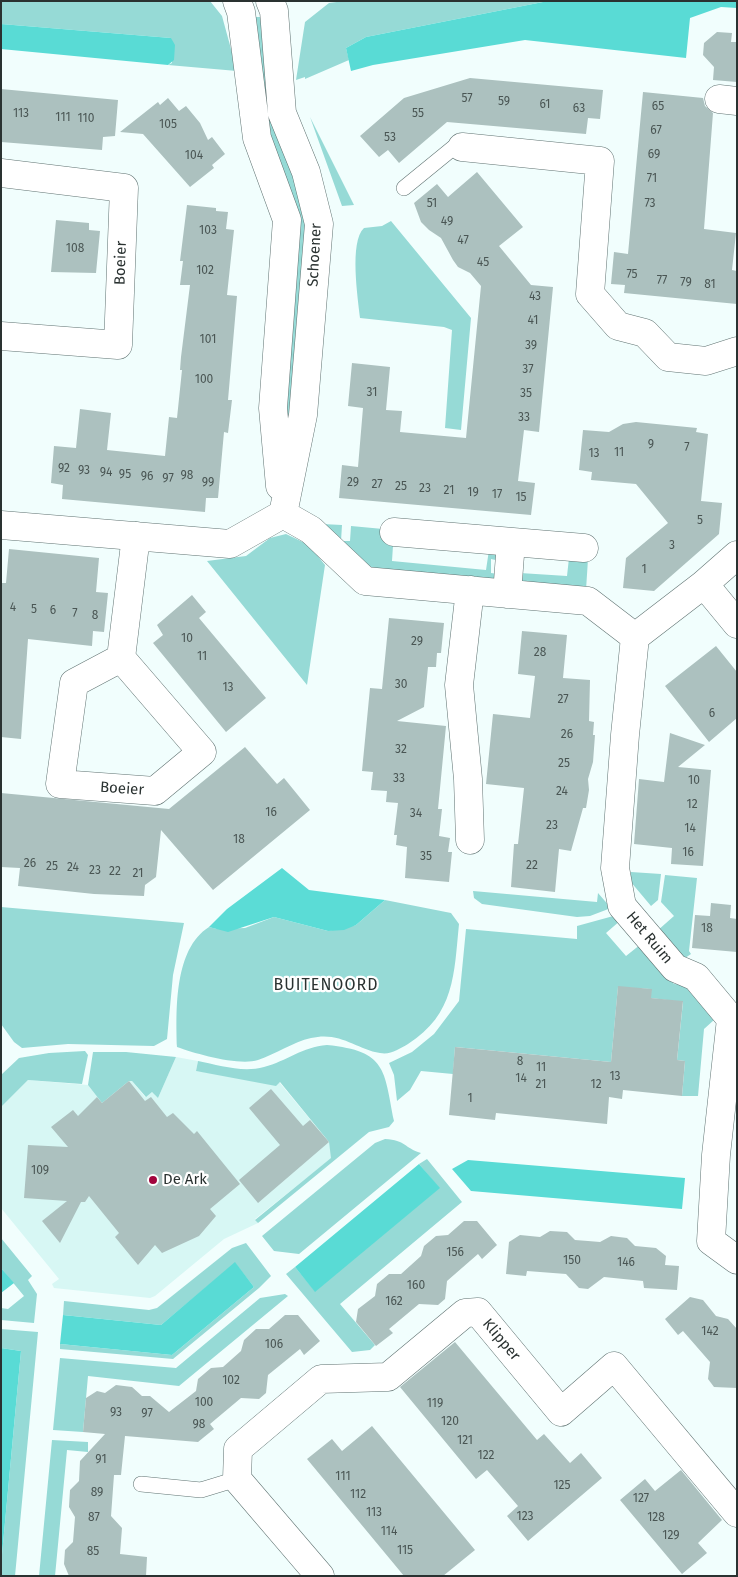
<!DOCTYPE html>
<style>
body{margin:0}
#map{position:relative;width:738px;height:1577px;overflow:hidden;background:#f1fefd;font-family:"Fira Sans",sans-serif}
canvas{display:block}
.frame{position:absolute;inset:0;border:2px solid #2a3231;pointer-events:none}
</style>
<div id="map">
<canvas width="738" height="1577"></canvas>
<div class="frame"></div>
</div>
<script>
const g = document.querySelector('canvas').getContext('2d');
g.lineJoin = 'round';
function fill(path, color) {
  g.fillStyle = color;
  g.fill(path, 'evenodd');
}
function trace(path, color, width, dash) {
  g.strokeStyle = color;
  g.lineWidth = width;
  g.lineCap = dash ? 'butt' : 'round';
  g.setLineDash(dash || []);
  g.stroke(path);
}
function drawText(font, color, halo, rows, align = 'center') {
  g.font = font + ' "Fira Sans",sans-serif';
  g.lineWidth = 4.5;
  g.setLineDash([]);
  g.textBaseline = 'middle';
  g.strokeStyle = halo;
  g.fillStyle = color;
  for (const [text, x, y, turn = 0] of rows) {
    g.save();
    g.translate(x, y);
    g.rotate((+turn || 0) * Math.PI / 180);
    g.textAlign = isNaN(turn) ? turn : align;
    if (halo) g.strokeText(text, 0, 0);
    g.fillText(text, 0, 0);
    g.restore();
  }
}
fill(new Path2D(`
 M176 1057 198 1061 196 1071 279 1082 329 1142 332 1158 255 1219 258 1223 224 1239 155 1296 150 1298 54 1288 52 1284 59 1279 1 1208V1107L28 1080 88 1085 102 1103 129 1081H132L145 1097 152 1092 158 1098Z`), '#d7f7f4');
fill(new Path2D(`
 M1 1H210L222 16 237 71 168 65 172 63 171 38 1 24Z
 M344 1H548L366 37 346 48 349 60 305 79V77L296 80 305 22 329 3Z
 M253 17H266L306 206 295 419 287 424 271 149Z
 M310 117 354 205 342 206Z
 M391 221 471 318 461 430 445 428 452 330 444 327 360 318C358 298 349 242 364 228L382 226Z
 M322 524 342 525 341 541H350L351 526 394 530 392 561 486 570 489 550 497 552 500 561 491 559V573L499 574 495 581 365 567Z
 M286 534 309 545 325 565 307 685 207 561 246 556 270 538Z
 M569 558 588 559 586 590 518 584 520 573 567 576Z
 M631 872 661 874 658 900 651 906 630 881Z
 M665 875 697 878 689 951 691 954 682 960 657 931 674 916 661 902Z
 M473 891 597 902 598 893 611 908 590 916 577 917 482 904 474 898Z
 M385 900 451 913 459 924C454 974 455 1014 408 1044 399 1049 391 1055 380 1053 356 1049 340 1031 311 1038 293 1042 276 1054 258 1060 239 1066 196 1054 177 1047 176 1010 174 949 209 927L217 929 245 928 274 917 328 931 356 925Z
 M1 907 184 923 173 975 167 1039 154 1046 68 1044 22 1048 14 1042 1 1024Z
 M617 915 621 920 606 933 626 956 641 944 674 984 684 985 714 1020 704 1029 698 1096H682L685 1061 677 1060 683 1002 651 998V989L618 987 611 1062 455 1047 453 1074 421 1071 410 1090 397 1101 394 1075 389 1063 412 1052 434 1034 459 1001 466 929 577 939V926Z
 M327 1045C387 1051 384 1070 394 1121L389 1127 369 1132 258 1223 255 1220 331 1158 329 1142 280 1082 276 1086 196 1071 198 1061C219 1065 242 1073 264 1067 287 1061 302 1047 327 1045Z
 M85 1051 88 1055 82 1084 28 1080 1 1107V1075L19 1058 49 1053Z
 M93 1052H126L176 1057 158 1098 152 1092 146 1097 132 1081H129L102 1103 88 1085Z
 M385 1139C406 1140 404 1148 421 1153L299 1254 274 1251 262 1236 375 1143Z
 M427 1159 462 1202 340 1304 375 1345 370 1350 352 1352 286 1274 295 1267 315 1291 439 1188 419 1164Z
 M1 1238 32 1276 28 1280 37 1294 34 1323 1 1320V1308L8 1309 24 1296 1 1268Z
 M246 1243 271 1276 259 1288 173 1359 60 1349V1344L172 1355 254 1287 235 1263 161 1325 63 1315 64 1301 149 1310 157 1308 232 1248Z
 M285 1294 288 1296 179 1386 88 1376 83 1432 53 1430 60 1358 176 1368 260 1298Z
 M1 1329 38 1332 15 1576H1V1565L21 1351 1 1348Z
 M52 1440 88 1442V1452L67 1450 55 1576H39Z`), '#96dad6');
fill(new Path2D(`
 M282 868 309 890 385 900 356 925 344 930 328 931 274 917 228 932 209 927 227 909Z`), '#5bdcd6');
fill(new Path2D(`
 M548 1H737V8L721 7 690 18 686 58 525 40 373 65 351 71 346 48 366 37Z
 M1 24 171 38 175 45 174 60 168 65 1 49Z
 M468 1160 685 1178 682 1209 471 1191 452 1169Z
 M419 1164 440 1188 315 1292 295 1267Z
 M235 1262 254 1287 172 1355 60 1344 63 1315 161 1325Z
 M1 1268 14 1283 1 1293Z
 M1 1348 21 1351 1 1565Z`), '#59dbd5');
fill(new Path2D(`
 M717 32 732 33 731 42H737V82L713 80 714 67 703 55 704 43Z
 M470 78 603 90 600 119 588 118 586 134 447 122 399 163 388 150 379 157 360 136 404 98Z
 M1 89 118 100 115 136 103 137 102 150 1 142Z
 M643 92 703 98 705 106 713 113 704 229 736 233 732 270 737 271V304L624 293 625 285 611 284 614 252 628 254Z
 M168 98 179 111 186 106 200 123 208 140 212 137 225 154 212 165 214 168 190 187 143 134 120 132 158 102 160 105Z
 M477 172 523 227 499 246 531 285 553 287 539 432 524 430 518 481 535 483 531 515 339 498 342 465 358 467 363 408 348 406 352 363 390 367 386 410 402 411 400 432 466 438 481 286 470 273 458 267 453 260 441 238 429 230 421 222 414 203 437 184 448 197Z
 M187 205 216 208V211L228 212 226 229 234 230 227 295 237 296 228 400H232L228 433 224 432 218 498H206L205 512 62 499 63 485 51 483 54 446 76 448 80 409 111 413 107 450 165 456 169 417 177 418 182 370H180L181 357 190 285H180L183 261H180Z
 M56 220 89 223V230L100 231 96 273 51 272Z
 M636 422 697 428 696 432 708 434 701 501 722 503 719 534 654 591 623 588 626 558 668 523 636 484 591 480 592 472 579 470 583 430 609 432 623 424Z
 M9 549 99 558 96 592 108 593 104 632 93 631 92 646 28 639 21 739 1 737V583H6Z
 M192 595 206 612 199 618 266 698 226 732 153 643 163 635 157 625Z
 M389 618 444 623 441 653H437L436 667H428L424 707 397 721 446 726 438 809H442L439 836 450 838 448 852H452L449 882 405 878 407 847 396 845 397 835H394L398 803 386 802 387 791 371 790 373 772 362 771 370 688 382 689Z
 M522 631 567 635 563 678 590 680 589 721 594 722 593 735H595L593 762 588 779 589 790 586 808H583L571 851 559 849 555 892 511 887 514 844H518L524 788 486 784 493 714 530 718 535 676 518 674Z
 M716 646 737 672V718L709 742 665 686Z
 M670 733 705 745 678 767 711 770 703 866 671 864 672 848 634 844 639 779 664 782Z
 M245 747 277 784 284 778 310 810 213 890 161 830 156 877 145 885 144 896 94 894 18 886 20 868 1 867V793L169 809Z
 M711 903 731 905 730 918 737 919V952L692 948 695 915 710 916Z
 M618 986 652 989 651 998 683 1001 677 1060 685 1061 682 1096 623 1090 622 1099 609 1097 607 1124 496 1113 495 1120 449 1115 455 1047 611 1062Z
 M129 1081 145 1101 151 1097 167 1117 173 1113 194 1134 197 1131 240 1184 210 1209 216 1216 199 1236 162 1253 155 1245 138 1265 115 1237 119 1233 89 1196 85 1202H81L60 1243 42 1221 67 1201 24 1198 28 1145 68 1147 51 1127 73 1110 78 1116 97 1097 102 1103Z
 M271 1089 303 1126 310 1120 329 1142 258 1203 239 1180 280 1145 249 1108Z
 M464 1221H477L497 1245 482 1259 478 1254 447 1281 445 1299 438 1305 419 1304 389 1329 393 1333 376 1346 356 1322 358 1309 375 1296 377 1284 389 1274H401L421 1256 424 1246 436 1236 448 1235Z
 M550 1231 567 1232 575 1240 588 1241 600 1242 611 1236 627 1238 635 1246 656 1248 666 1256 665 1265 679 1266 677 1290 644 1288 643 1281 604 1277 588 1289 579 1288 566 1274 527 1271 526 1276 506 1274 509 1242 520 1235 540 1237Z
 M690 1297 703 1300 716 1316 728 1319 737 1329V1388L714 1387 708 1379 710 1362 683 1331 678 1335 665 1319Z
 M285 1315H298L320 1341 304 1355 300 1349 268 1375 266 1393 259 1399 241 1398 210 1424 214 1429 198 1442 125 1436 121 1475H114L111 1516 122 1528 120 1554 147 1557 146 1576H69L64 1564 65 1550 73 1542 75 1517 69 1507 70 1490 79 1481 80 1461 105 1434 83 1432 86 1398 97 1391 105 1393 116 1385 132 1387 142 1396H150L169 1412 196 1391 198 1379 211 1368 223 1367 241 1351 244 1340 256 1329H269Z
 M455 1342 537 1440 544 1434 570 1463 581 1453 602 1478 528 1541 507 1516 518 1506 487 1470 476 1479 400 1387Z
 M372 1426 475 1550 443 1576H404L307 1459 332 1439 342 1451Z
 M681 1470 722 1520 698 1543 707 1553 682 1574 620 1500 645 1479 655 1491Z`), '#acc1bf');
const lane = new Path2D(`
 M404 188 453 148 462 147
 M141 1484 201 1490 237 1479`);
const street = new Path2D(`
 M237 1 241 12 257 138 287 220 273 408 280 486
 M270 1 274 11 282 113 306 172 319 224 303 415 283 514
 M719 99 737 101
 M462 147 600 161 590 294 618 326 645 333 668 357 706 361 737 351
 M1 173 124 188 118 345 1 336
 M283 514 311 530 365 581 588 601 635 637 704 584 737 555
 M1 525 230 544 283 514
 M394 532 584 548
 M704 584 737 624
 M470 590 459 685 468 779 470 840
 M507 594 511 542
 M635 637 625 735 615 868 622 906 675 968 696 977 731 1019 716 1155 711 1241 737 1260
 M121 658 74 683 60 784 155 791 202 752 121 658 136 536
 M320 1576 237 1479 238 1449 321 1379 388 1377 465 1313 478 1312 561 1412 614 1366 737 1513`);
trace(lane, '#607372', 16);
trace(street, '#607372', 29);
trace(lane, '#fff', 15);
trace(street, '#fff', 28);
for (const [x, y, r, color] of [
 [153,1180,5,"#a2043d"]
]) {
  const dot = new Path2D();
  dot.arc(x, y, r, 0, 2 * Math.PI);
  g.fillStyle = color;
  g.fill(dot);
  trace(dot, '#fff', 2);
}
drawText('12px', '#4a5654', null, [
 ["57",467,99],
 ["59",504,102],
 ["61",545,105],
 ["65",658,107],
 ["63",579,109],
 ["113",21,114],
 ["55",418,114],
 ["111",63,118],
 ["110",86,119],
 ["105",168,125],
 ["67",656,131],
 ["53",390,138],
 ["69",654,155],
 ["104",194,156],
 ["71",652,179],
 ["51",432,204],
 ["73",650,204],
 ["49",447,222],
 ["103",208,231],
 ["47",463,241],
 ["108",75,249],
 ["45",483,263],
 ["102",205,271],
 ["75",632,275],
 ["77",662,281],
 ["79",686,283],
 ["81",710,285],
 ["43",535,297],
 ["41",533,321],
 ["101",208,340],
 ["39",531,346],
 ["37",528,370],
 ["100",204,380],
 ["31",372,393],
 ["35",526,394],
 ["33",524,418],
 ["9",651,445],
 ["7",687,448],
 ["11",619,453],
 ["13",594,454],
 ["92",64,469],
 ["93",84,471],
 ["94",106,473],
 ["95",125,475],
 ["98",187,476],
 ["96",147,477],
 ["97",168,479],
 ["99",208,483],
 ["29",353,483],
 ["27",377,485],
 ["25",401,487],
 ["23",425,489],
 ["21",449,491],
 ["19",473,493],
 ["17",497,495],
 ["15",521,498],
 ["5",700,521],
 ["3",672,546],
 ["1",644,570],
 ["4",13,608],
 ["5",34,610],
 ["6",53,611],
 ["7",75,614],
 ["8",95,616],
 ["10",187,639],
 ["29",417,642],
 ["28",540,653],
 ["11",202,657],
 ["30",401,685],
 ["13",228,688],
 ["27",563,700],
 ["6",712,714],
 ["26",567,735],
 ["32",401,750],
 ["25",564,764],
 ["33",399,779],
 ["10",694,781],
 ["24",562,792],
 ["12",692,805],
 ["16",271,813],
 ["34",416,814],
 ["23",552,826],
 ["14",690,829],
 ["18",239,840],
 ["16",688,853],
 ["35",426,857],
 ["26",30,864],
 ["22",532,866],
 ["25",52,867],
 ["24",73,868],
 ["23",95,871],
 ["22",115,872],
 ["21",138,874],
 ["18",707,929],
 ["8",520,1062],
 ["11",541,1068],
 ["13",615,1077],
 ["14",521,1079],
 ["21",541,1085],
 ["12",596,1085],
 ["1",470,1099],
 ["109",40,1171],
 ["156",455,1253],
 ["150",572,1261],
 ["146",626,1263],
 ["160",416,1286],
 ["162",394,1302],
 ["142",710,1332],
 ["106",274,1345],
 ["102",231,1381],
 ["100",204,1403],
 ["119",435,1404],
 ["93",116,1413],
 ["97",147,1414],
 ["120",450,1422],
 ["98",199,1425],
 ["121",465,1441],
 ["122",486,1456],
 ["91",101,1460],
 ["111",343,1477],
 ["125",562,1486],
 ["89",97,1493],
 ["112",358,1495],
 ["127",641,1499],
 ["113",374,1513],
 ["123",525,1517],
 ["87",94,1518],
 ["128",656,1518],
 ["114",389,1532],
 ["129",671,1536],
 ["115",405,1551],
 ["85",93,1552]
]);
drawText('15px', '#2a3231', '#fff', [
 ["Schoener",315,255,-87],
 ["Boeier",121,263,-88],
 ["Boeier",122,789,4],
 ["Het Ruim",649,938,50],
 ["Klipper",501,1340,50]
]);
drawText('15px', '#2a3231', '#fff', [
 ["De Ark",163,1180]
], 'left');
g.letterSpacing = '1px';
drawText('16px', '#2a3231', '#fff', [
 ["BUITENOORD",326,986]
]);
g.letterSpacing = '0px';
</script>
